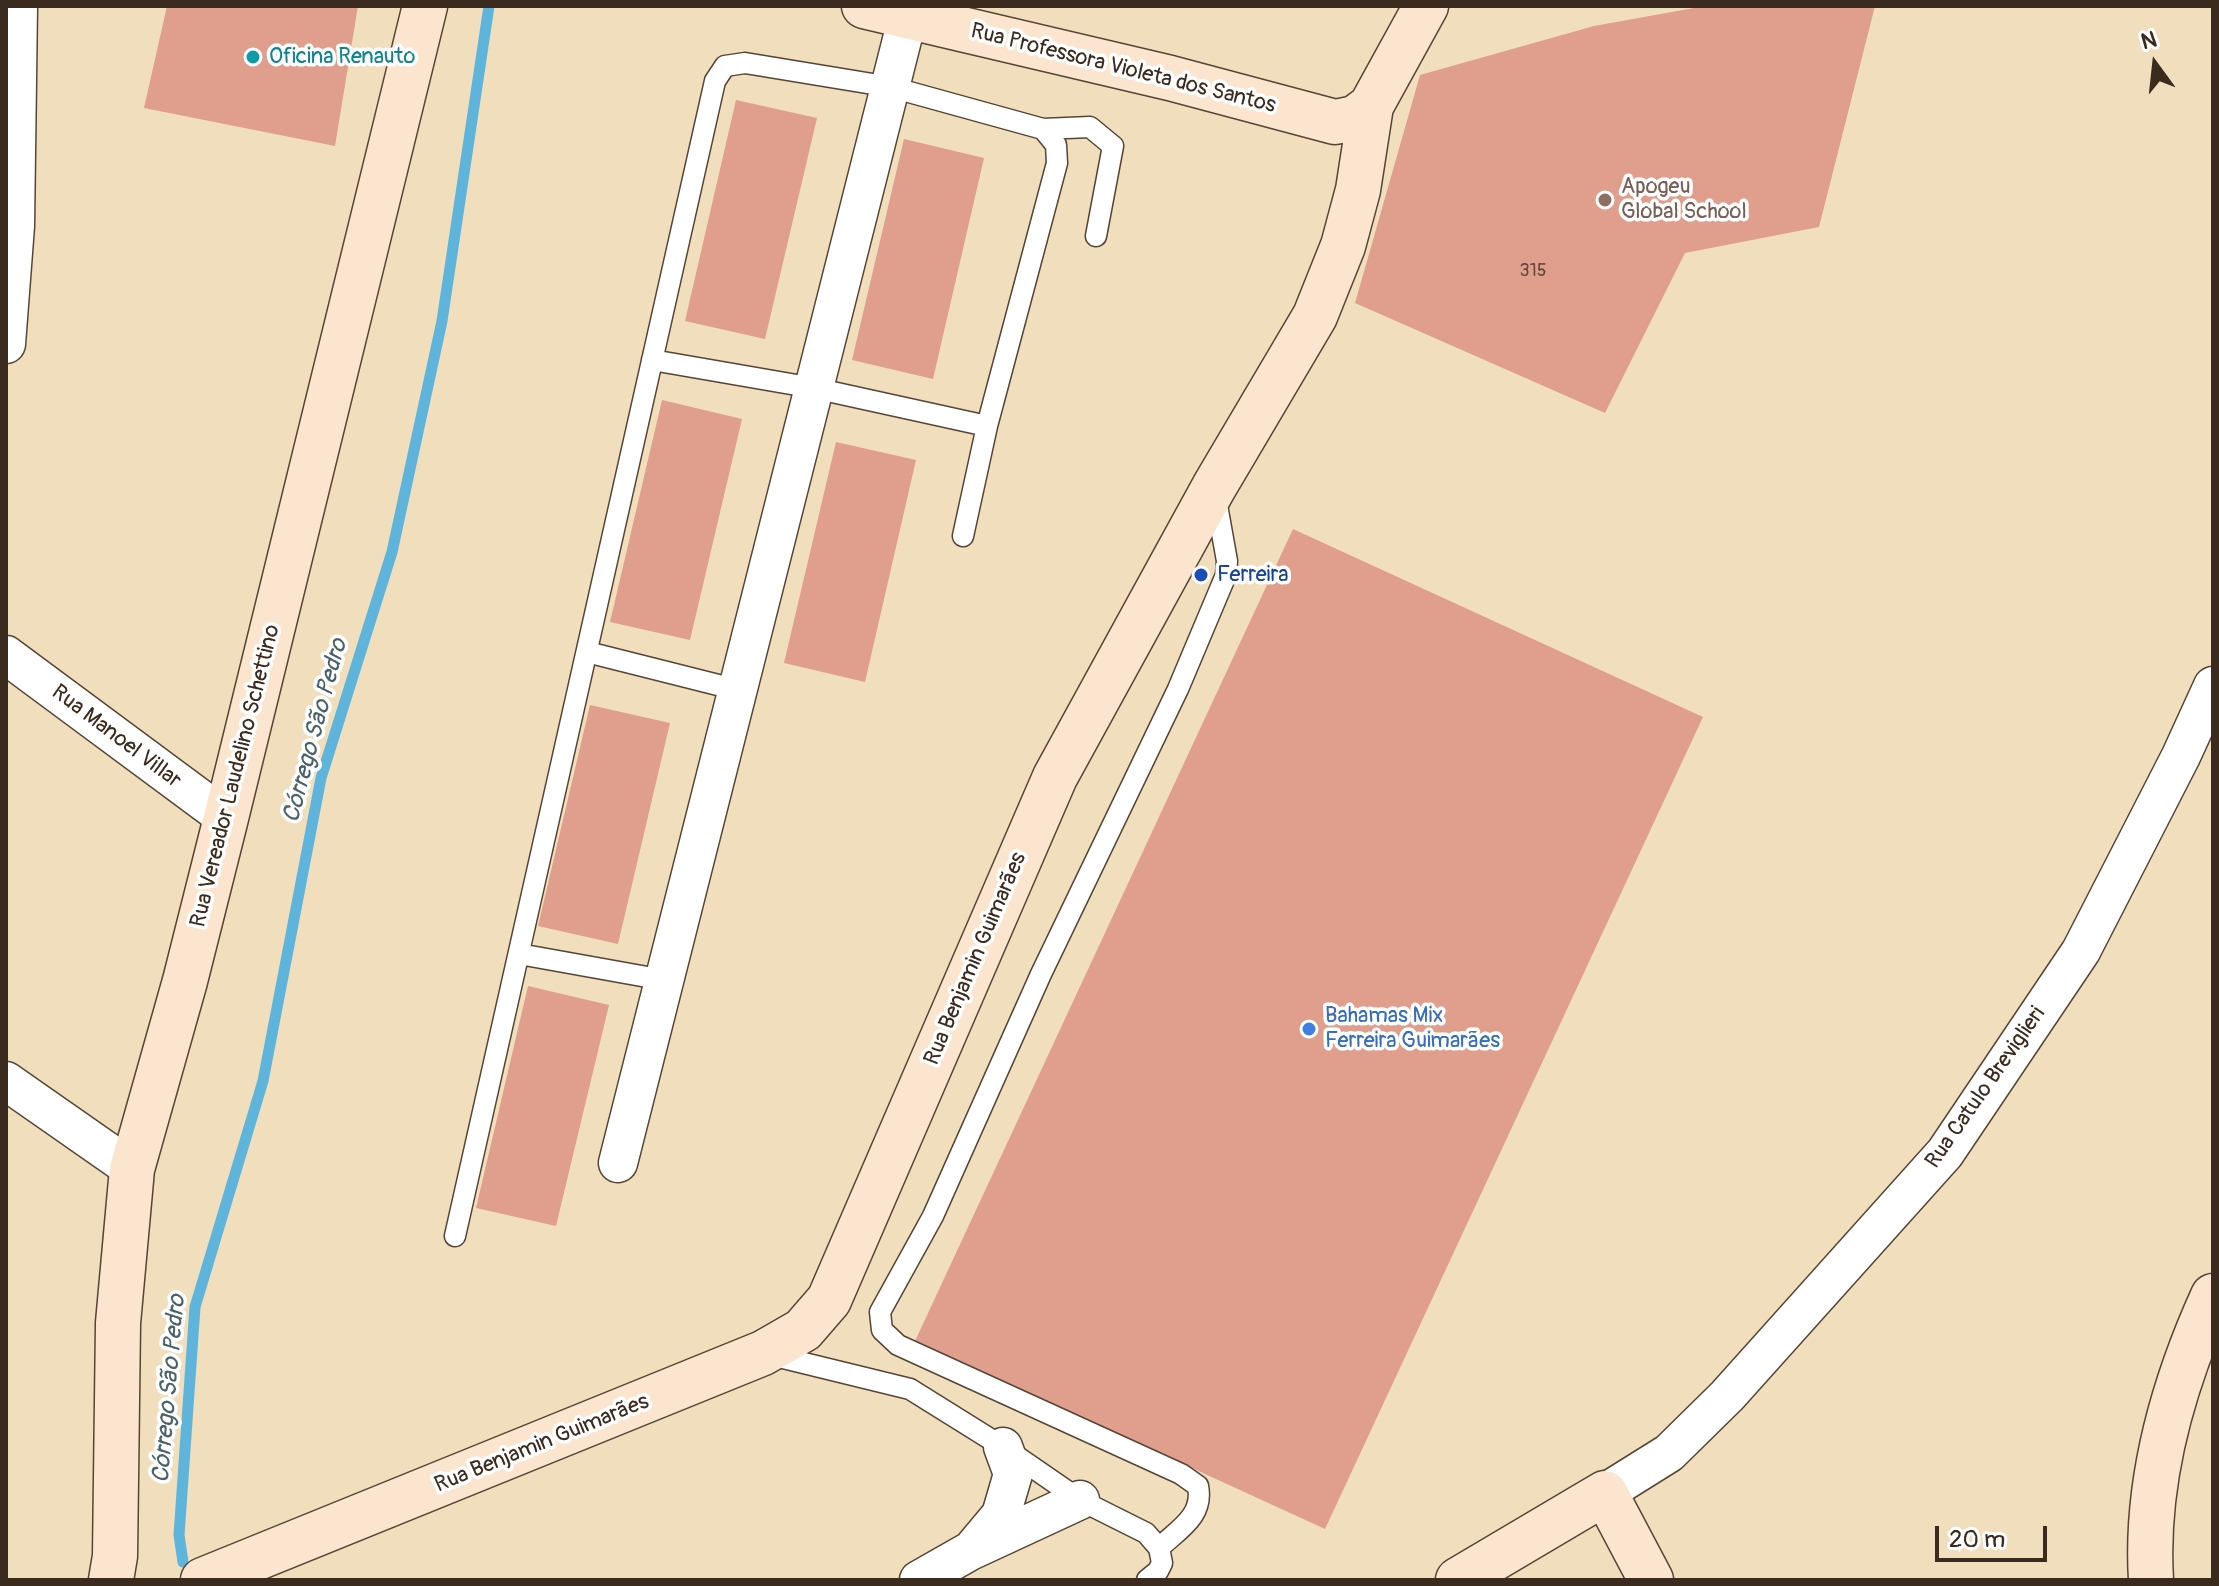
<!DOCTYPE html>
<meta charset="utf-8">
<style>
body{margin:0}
#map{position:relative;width:2219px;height:1586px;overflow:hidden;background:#f0debc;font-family:Pangolin,sans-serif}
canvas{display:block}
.frame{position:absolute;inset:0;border:8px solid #3b2a1e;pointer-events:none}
.north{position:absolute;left:2115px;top:24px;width:80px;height:80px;-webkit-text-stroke:6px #fff;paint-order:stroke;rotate:345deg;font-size:22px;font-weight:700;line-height:32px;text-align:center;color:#3b2a1e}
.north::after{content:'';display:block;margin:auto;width:28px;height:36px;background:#3b2a1e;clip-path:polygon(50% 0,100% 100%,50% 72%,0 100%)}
.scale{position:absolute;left:1935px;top:1526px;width:112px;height:36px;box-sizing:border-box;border:4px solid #3b2a1e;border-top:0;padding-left:10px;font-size:24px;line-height:28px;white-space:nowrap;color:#3b2a1e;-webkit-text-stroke:6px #fff;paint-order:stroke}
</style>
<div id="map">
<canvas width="2219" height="1586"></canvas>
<div class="frame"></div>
<div class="north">N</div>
<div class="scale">20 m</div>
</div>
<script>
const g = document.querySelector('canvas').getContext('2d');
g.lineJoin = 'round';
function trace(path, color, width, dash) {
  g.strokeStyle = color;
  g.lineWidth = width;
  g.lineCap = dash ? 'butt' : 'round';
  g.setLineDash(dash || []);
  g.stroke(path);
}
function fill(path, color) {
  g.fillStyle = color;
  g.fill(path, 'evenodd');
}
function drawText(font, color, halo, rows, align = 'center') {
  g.font = font + ' Pangolin,sans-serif';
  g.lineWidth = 7;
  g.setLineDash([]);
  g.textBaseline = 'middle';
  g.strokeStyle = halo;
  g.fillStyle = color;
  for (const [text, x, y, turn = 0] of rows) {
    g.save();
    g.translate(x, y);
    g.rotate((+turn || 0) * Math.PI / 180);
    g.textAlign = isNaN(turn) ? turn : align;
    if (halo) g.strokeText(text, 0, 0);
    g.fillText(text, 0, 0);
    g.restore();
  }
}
trace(new Path2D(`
 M183 1562 179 1535 195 1307 263 1081 321 778 392 552 442 321 489 6`), '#5eb4da', 11);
fill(new Path2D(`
 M167 6H358L335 146 144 108Z
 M1705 6H1875L1819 227 1685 253 1605 413 1355 303 1420 75 1594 26Z
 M736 100 817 118 765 339 685 321Z
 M904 139 984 158 933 379 852 360Z
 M662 400 742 419 690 640 610 622Z
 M836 442 916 460 865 682 784 663Z
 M1293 529 1703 717 1325 1529 915 1341Z
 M590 705 670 723 618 944 538 926Z
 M528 986 609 1005 556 1226 476 1208Z`), '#e09f8d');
const lane = new Path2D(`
 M1043 129 1090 127 1113 146 1096 236
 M652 360 814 388 987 426
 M587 652 738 690
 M519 954 664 980
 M455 1236 715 81 725 66 745 63 891 87 1043 129 1056 145 1057 163 987 426 963 536
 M771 1355 910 1389 1003 1447 1080 1500 1146 1533 1159 1548 1162 1563 1158 1571 1147 1580
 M1159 1548C1179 1529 1204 1516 1198 1486L1181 1474 898 1345 882 1330 880 1312 933 1216 1041 974 1178 689 1226 575 1227 561 1215 494`);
const street = new Path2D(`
 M6 344 15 226 18 6
 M6 655 226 818
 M6 1081 132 1169
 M618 1163 908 16
 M1605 1493 1669 1453 1727 1396 1945 1153 2081 951 2181 756 2213 686
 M975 1546 1001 1515 1013 1474 1003 1447
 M919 1580 970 1551 1080 1500`);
const secondary = new Path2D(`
 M864 6 1170 78 1335 122 1355 118 1371 106
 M111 1580 115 1556 118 1323 132 1169 185 981 226 818 425 6
 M203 1580 763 1353 803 1330 829 1300 1055 777 1214 487 1315 316 1343 246 1358 190 1371 106 1426 6
 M1458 1580 1605 1493 1651 1580
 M2151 1580C2145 1482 2173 1384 2213 1296`);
trace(lane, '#564536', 23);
trace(street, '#564536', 41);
trace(secondary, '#564536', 47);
trace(lane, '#fff', 20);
trace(street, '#fff', 38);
trace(secondary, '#fce5cf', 44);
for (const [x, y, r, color] of [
 [253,57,8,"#0f9aa8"],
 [1605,200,8,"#8d6e63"],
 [1201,575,8,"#1a4fb4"],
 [1309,1029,8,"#3f7fe0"]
]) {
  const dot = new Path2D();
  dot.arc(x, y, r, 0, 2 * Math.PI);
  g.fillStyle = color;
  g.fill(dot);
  trace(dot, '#fff', 3);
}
drawText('18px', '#64473a', null, [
 ["315",1533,271]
]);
drawText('22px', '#0d838f', '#fff', [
 ["Oficina Renauto",269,57]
], 'left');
drawText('22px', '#3b2a1e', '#fff', [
 ["Rua Professora Violeta dos Santos",1123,69,14],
 ["Rua Manoel Villar",116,737,37],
 ["Rua Vereador Laudelino Schettino",236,776,-76],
 ["Rua Benjamin Guimarães",976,959,-67],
 ["Rua Catulo Breviglieri",1986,1088,-55],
 ["Rua Benjamin Guimarães",542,1444,-22]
]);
drawText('22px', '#785e54', '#fff', [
 ["Apogeu",1621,187],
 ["Global School",1621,212]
], 'left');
drawText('22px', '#164399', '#fff', [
 ["Ferreira",1217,575]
], 'left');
drawText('22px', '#366cbe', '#fff', [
 ["Bahamas Mix",1325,1016],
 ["Ferreira Guimarães",1325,1041]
], 'left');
drawText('italic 24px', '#496169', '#fff', [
 ["Córrego São Pedro",316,731,-75],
 ["Córrego São Pedro",170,1389,-85]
]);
</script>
